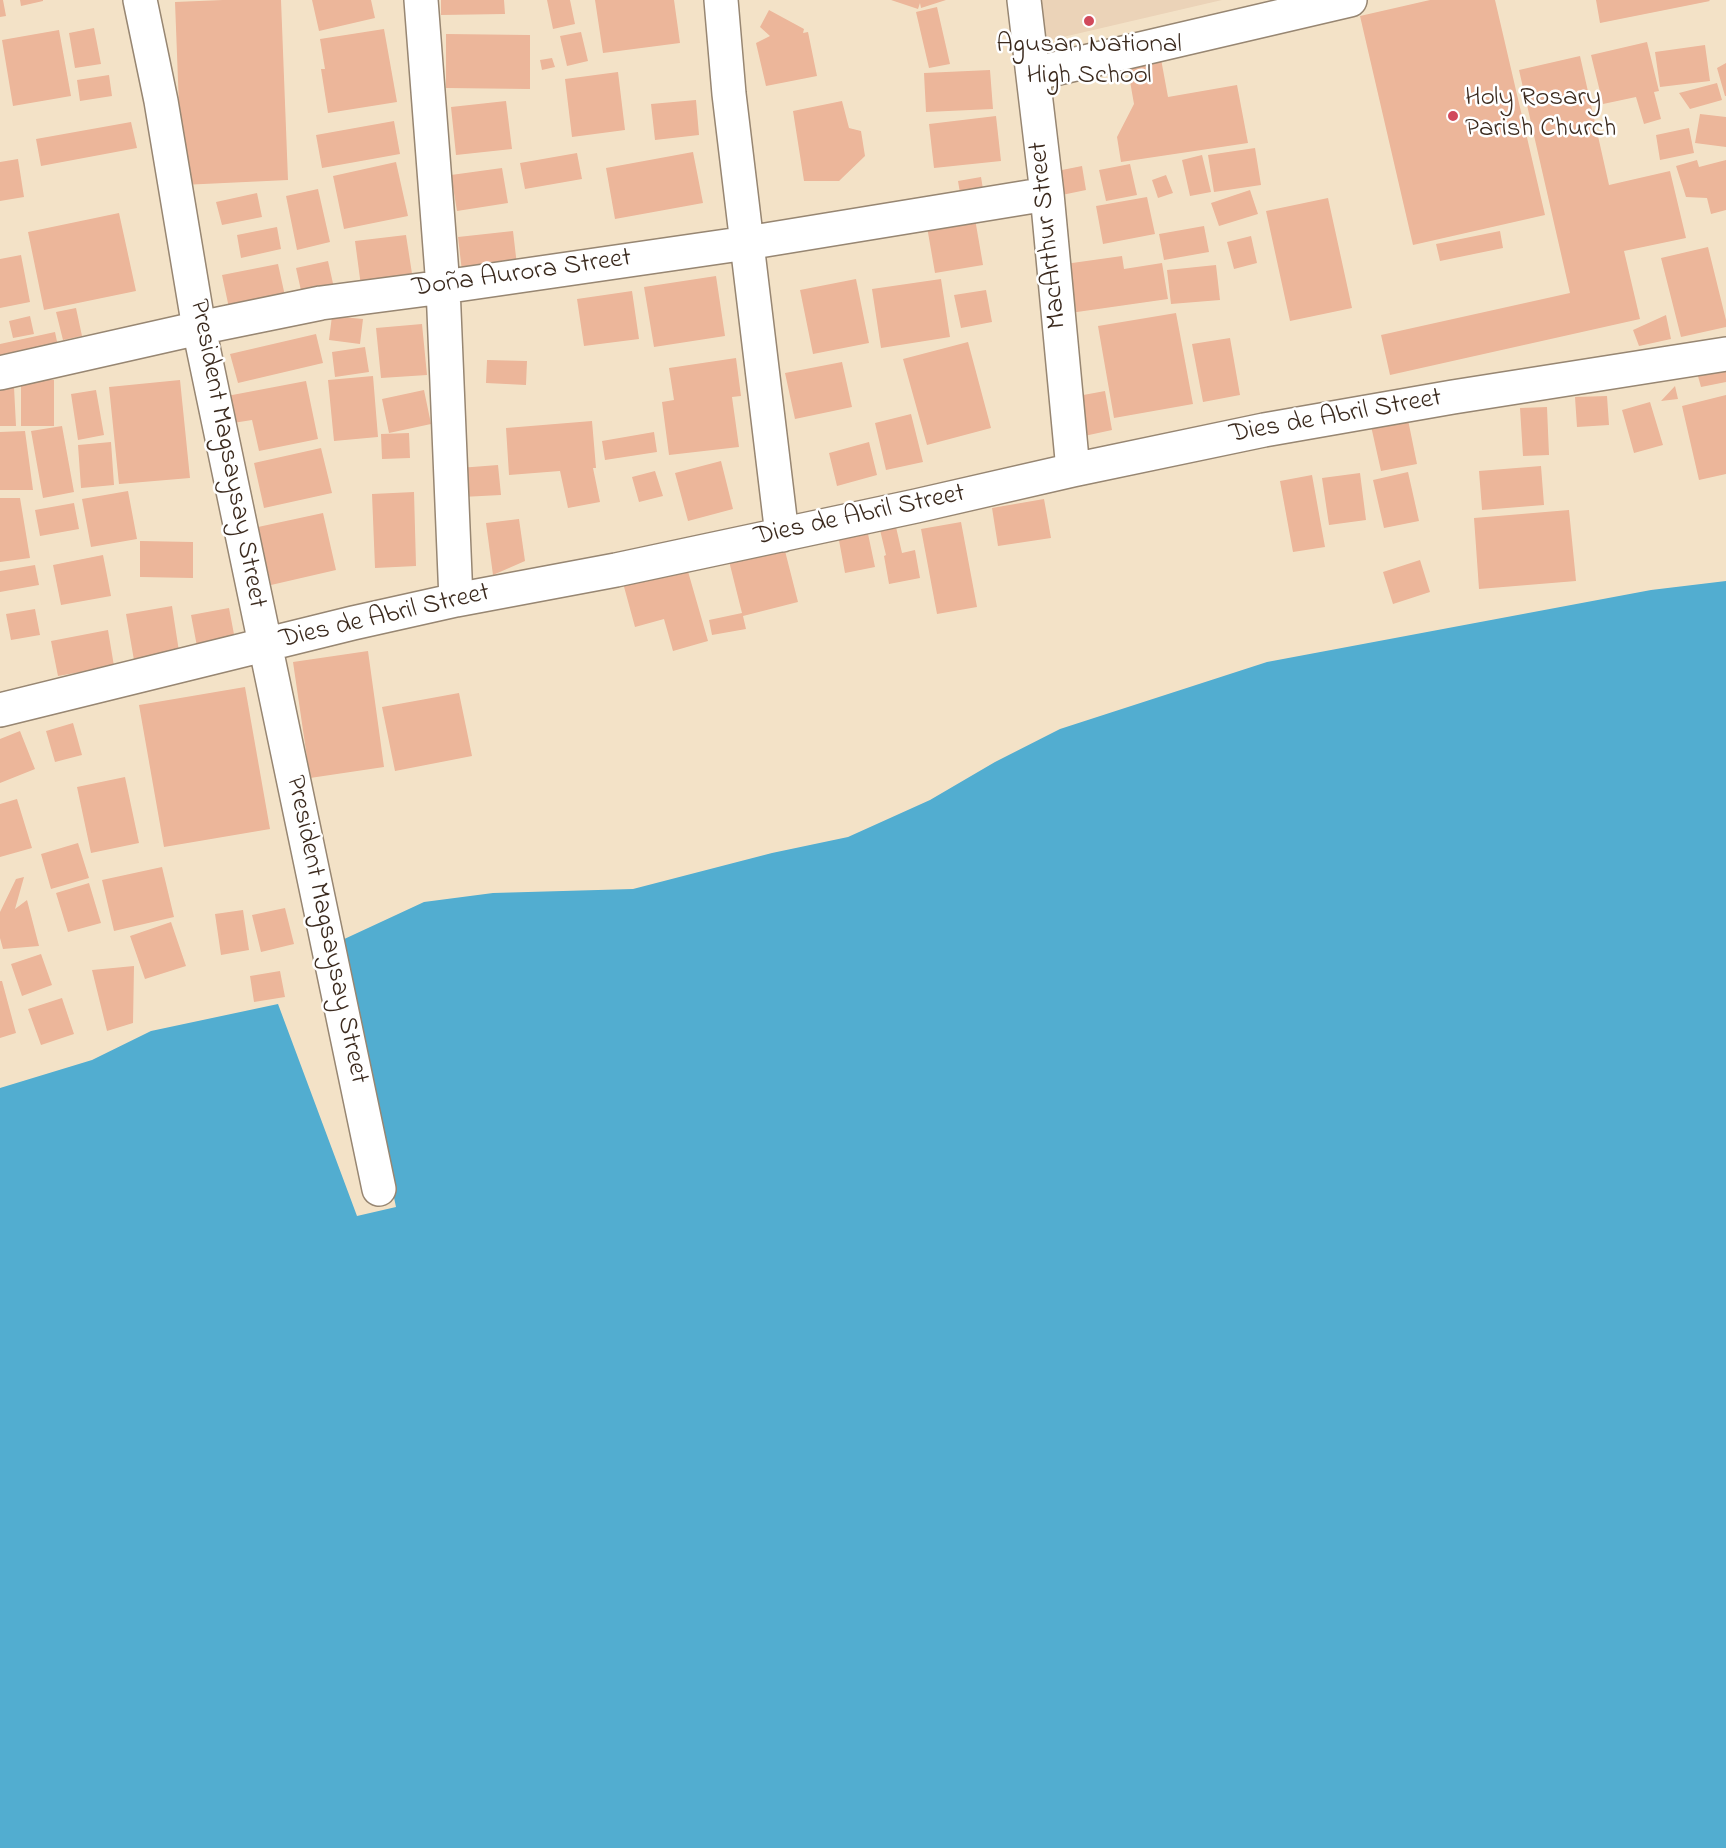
<!DOCTYPE html>
<meta charset="utf-8">
<style>
body{margin:0}
canvas{display:block;background:#f3e2c7}
</style>
<canvas width="1726" height="1848"></canvas>
<script>
const g = document.querySelector('canvas').getContext('2d');
g.lineJoin = 'round';
function fill(path, color) {
  g.fillStyle = color;
  g.fill(path, 'evenodd');
}
function trace(path, color, width, dash) {
  g.strokeStyle = color;
  g.lineWidth = width;
  g.lineCap = dash ? 'butt' : 'round';
  g.setLineDash(dash || []);
  g.stroke(path);
}
function drawText(font, color, halo, rows, align = 'center') {
  g.font = font + ' "Indie Flower",sans-serif';
  g.lineWidth = 5;
  g.setLineDash([]);
  g.textBaseline = 'middle';
  g.strokeStyle = halo;
  g.fillStyle = color;
  for (const [text, x, y, turn = 0] of rows) {
    g.save();
    g.translate(x, y);
    g.rotate((+turn || 0) * Math.PI / 180);
    g.textAlign = isNaN(turn) ? turn : align;
    if (halo) g.strokeText(text, 0, 0);
    g.fillText(text, 0, 0);
    g.restore();
  }
}
fill(new Path2D(`
 M1041 0H1222L1046 41Z`), '#ebd3b8');
fill(new Path2D(`
 M1726 581V1848H0V1088L92 1060 151 1031 278 1004 357 1216 396 1207 340 941 424 902 493 893 633 889 772 853 848 837 930 800 995 762 1060 729 1267 662 1651 590Z`), '#52add0');
fill(new Path2D(`
 M0 0H3L6 16 0 17Z
 M20 0H43V1L21 6Z
 M223 0H281L288 180 182 185 175 2Z
 M312 0H371L375 18 319 31Z
 M441 0H504L505 14 441 15Z
 M547 0H570L575 24 553 29Z
 M595 0H674L680 43 603 53Z
 M891 0H946L921 8 920 3 918 9Z
 M1430 0H1495L1545 215 1413 245 1360 16Z
 M1596 0H1709L1710 1 1600 23Z
 M937 7 950 64 929 68 916 12Z
 M769 10 804 29 803 33 808 32 817 76 766 86 756 43 770 36 760 27Z
 M94 28 101 64 75 68 69 33Z
 M384 29 397 102 328 113 321 69H325L320 39Z
 M59 30 71 96 13 106 2 40Z
 M581 32 588 61 567 66 560 36Z
 M446 34 530 35V89L446 88Z
 M1647 42 1659 91 1654 92 1661 119 1644 124 1636 97 1603 104 1591 55Z
 M1705 45 1710 81 1660 87 1655 52Z
 M1580 56 1609 185 1670 171 1686 238 1624 251 1640 319 1390 375 1381 335 1570 293 1519 70Z
 M552 58 555 67 542 70 540 60Z
 M1161 59 1168 97 1237 85 1248 143 1121 162 1117 137 1134 104 1127 64Z
 M1726 63V96H1725L1717 68Z
 M990 70 993 109 926 112 924 73Z
 M618 72 625 130 572 137 565 79Z
 M109 75 112 96 80 101 77 80Z
 M1717 83 1722 100 1690 109 1679 93Z
 M696 100 699 135 655 140 651 104Z
 M506 101 512 149 456 155 451 107Z
 M842 101 849 128 861 131 865 156 839 181H804L793 111Z
 M1700 114 1726 117V147L1695 143Z
 M996 116 1001 161 934 168 929 124Z
 M394 121 400 154 322 168 316 135Z
 M131 122 137 148 41 166 36 139Z
 M1689 128 1694 153 1660 160 1656 135Z
 M1255 148 1261 185 1214 192 1208 155Z
 M693 152 703 203 615 219 606 168Z
 M577 153 582 179 525 189 520 163Z
 M1202 155 1211 192 1190 196 1182 160Z
 M18 159 24 197 0 201V162Z
 M1697 160 1699 167 1726 160V210L1711 214 1707 198 1686 197 1676 166Z
 M396 162 408 216 344 229 333 176Z
 M1130 164 1137 195 1106 201 1099 170Z
 M1082 166 1086 190 1057 196 1052 172Z
 M502 168 508 203 457 211 451 175Z
 M1166 175 1173 193 1158 198 1152 180Z
 M981 177 984 195 961 199 958 181Z
 M318 189 330 242 297 250 286 196Z
 M1250 190 1258 214 1219 226 1211 203Z
 M257 193 262 217 222 225 216 202Z
 M1147 197 1155 234 1103 244 1096 206Z
 M1328 198 1352 308 1290 321 1266 211Z
 M119 213 136 291 44 310 28 232Z
 M974 213 983 265 935 273 926 221Z
 M1204 226 1209 252 1164 260 1159 234Z
 M277 227 281 249 241 258 237 235Z
 M513 231 518 274 463 280 458 237Z
 M1500 231 1503 248 1440 261 1436 244Z
 M406 235 413 280 361 286 355 241Z
 M1251 236 1257 263 1234 269 1227 242Z
 M1708 247 1726 320V327L1681 337 1661 258Z
 M21 255 30 302 0 308V259Z
 M1122 256 1124 269 1162 263 1168 299 1070 313 1065 264Z
 M328 261 334 288 302 295 296 268Z
 M278 264 285 296 229 308 222 275Z
 M1216 265 1220 300 1171 304 1167 270Z
 M716 276 725 336 654 347 644 287Z
 M856 279 869 343 813 354 800 290Z
 M941 279 950 337 881 348 872 289Z
 M986 290 992 322 961 328 954 295Z
 M632 291 639 339 584 346 577 299Z
 M76 308 82 336 63 340 56 312Z
 M1176 313 1193 404 1114 418 1098 326Z
 M1666 315 1671 339 1639 346 1633 330Z
 M30 316 34 334 13 338 9 321Z
 M332 316 363 319 360 344 329 340Z
 M422 324 427 375 381 378 376 328Z
 M55 332 60 356 0 370V344Z
 M316 334 323 363 238 383 230 354Z
 M1230 338 1240 395 1203 402 1192 344Z
 M968 342 991 428 927 445 903 359Z
 M365 347 369 372 335 377 332 352Z
 M736 358 741 396 732 397 739 447 669 455 662 402 674 400 669 368Z
 M487 360 527 361 526 385 486 383Z
 M842 362 852 407 795 419 785 373Z
 M1726 362V382L1701 387 1696 369Z
 M373 376 378 437 334 441 328 380Z
 M21 380H54V426H21Z
 M180 380 190 478 119 484 109 387Z
 M306 381 318 439 259 451 252 420 233 423 227 396Z
 M1675 386 1678 399 1661 401Z
 M0 387H14L16 426H0Z
 M96 390 104 435 78 440 71 394Z
 M424 390 431 424 389 433 382 399Z
 M1105 391 1112 430 1075 438 1067 398Z
 M1726 395V474L1699 480 1682 406Z
 M1607 396 1609 425 1577 427 1575 397Z
 M1650 402 1663 445 1634 453 1622 410Z
 M1547 407 1549 455 1523 456 1520 408Z
 M1406 410 1417 464 1381 471 1369 417Z
 M911 414 923 462 886 470 875 423Z
 M592 421 596 468H593L600 502 568 508 560 471 509 475 506 428Z
 M62 426 74 492 43 498 31 431Z
 M25 431 33 490H0V432Z
 M654 432 657 452 605 460 602 441Z
 M409 433 410 458 382 459 381 434Z
 M111 442 114 485 81 488 78 445Z
 M869 442 877 475 837 486 829 453Z
 M321 448 332 493 264 508 254 463Z
 M721 461 733 509 688 521 675 473Z
 M498 465 501 495 462 497 459 468Z
 M1541 466 1544 505 1482 510 1479 471Z
 M655 471 663 496 639 502 632 477Z
 M1408 472 1419 521 1384 528 1373 480Z
 M1360 473 1366 520 1329 525 1322 478Z
 M1312 475 1325 547 1293 552 1280 481Z
 M128 491 137 539 91 547 82 499Z
 M414 492 416 566 375 568 372 494Z
 M0 498H20L30 558 0 562Z
 M1044 499 1051 538 998 546 992 508Z
 M74 503 79 529 40 536 35 510Z
 M1569 510 1576 581 1479 589 1474 518Z
 M323 513 336 570 271 585 258 527Z
 M519 519 525 561 493 575 486 523Z
 M961 522 977 607 937 614 921 529Z
 M896 527 902 553 915 550 920 578 889 584 884 556 886 555 880 530Z
 M867 529 875 567 845 573 838 535Z
 M140 541 193 542V578L140 577Z
 M783 543 798 602 743 616 746 629 712 635 709 620 742 613 728 557Z
 M103 555 111 596 61 605 53 565Z
 M1420 560 1430 592 1393 604 1383 572Z
 M685 561 708 641 673 651 664 619 635 627 623 583Z
 M35 565 39 585 0 592V571Z
 M172 606 180 658 135 666 126 614Z
 M229 608 237 650 199 657 191 615Z
 M35 609 40 635 11 640 6 614Z
 M108 630 114 666 58 676 51 641Z
 M368 651 384 767 310 778 293 662Z
 M245 687 270 829 164 847 139 705Z
 M459 693 472 756 395 771 382 707Z
 M73 723 82 755 55 762 46 731Z
 M20 731 35 769 0 783V739Z
 M125 777 139 843 91 853 77 787Z
 M17 799 32 848 0 857V804Z
 M78 843 89 878 51 889 41 854Z
 M162 867 174 917 114 931 102 880Z
 M24 877 15 909 27 900 39 946 3 949 0 938V912L16 879Z
 M89 883 101 923 68 932 56 893Z
 M285 908 294 944 261 952 252 915Z
 M243 910 249 950 221 955 215 914Z
 M171 922 186 966 145 979 130 936Z
 M41 954 52 985 22 996 11 964Z
 M134 966 133 1023 107 1031 92 970Z
 M280 971 285 997 254 1002 250 976Z
 M0 981H2L16 1033 0 1038Z
 M62 998 74 1034 41 1045 28 1009Z`), '#ecb69a');
const street = new Path2D(`
 M140 0 161 101 199 328 379 1189
 M421 0 443 287 456 600
 M721 0 729 94 782 535
 M1024 0 1047 194 1073 470
 M1033 74 1350 0
 M0 373 199 328 321 303 443 287 747 243 1047 194
 M0 710 353 623 456 600 616 570 916 506 1073 470 1264 430 1453 397 1726 354`);
trace(street, '#978672', 36);
trace(street, '#fff', 33);
for (const [x, y, r, color] of [
 [1089,21,6,"#d1495b"],
 [1453,116,6,"#d1495b"]
]) {
  const dot = new Path2D();
  dot.arc(x, y, r, 0, 2 * Math.PI);
  g.fillStyle = color;
  g.fill(dot);
  trace(dot, '#fff', 2);
}
drawText('27px', '#3b2a1e', '#fff', [
 ["Agusan National",1089,47],
 ["High School",1089,78],
 ["Holy Rosary",1465,100,"left"],
 ["Parish Church",1465,131,"left"]
]);
drawText('27px', '#3b2a1e', '#fff', [
 ["MacArthur Street",1050,235,-96],
 ["Doña Aurora Street",522,275,-8],
 ["Dies de Abril Street",1336,418,-10],
 ["President Magsaysay Street",226,454,79],
 ["Dies de Abril Street",860,517,-12],
 ["Dies de Abril Street",385,618,-13],
 ["President Magsaysay Street",325,930,78]
]);
</script>
